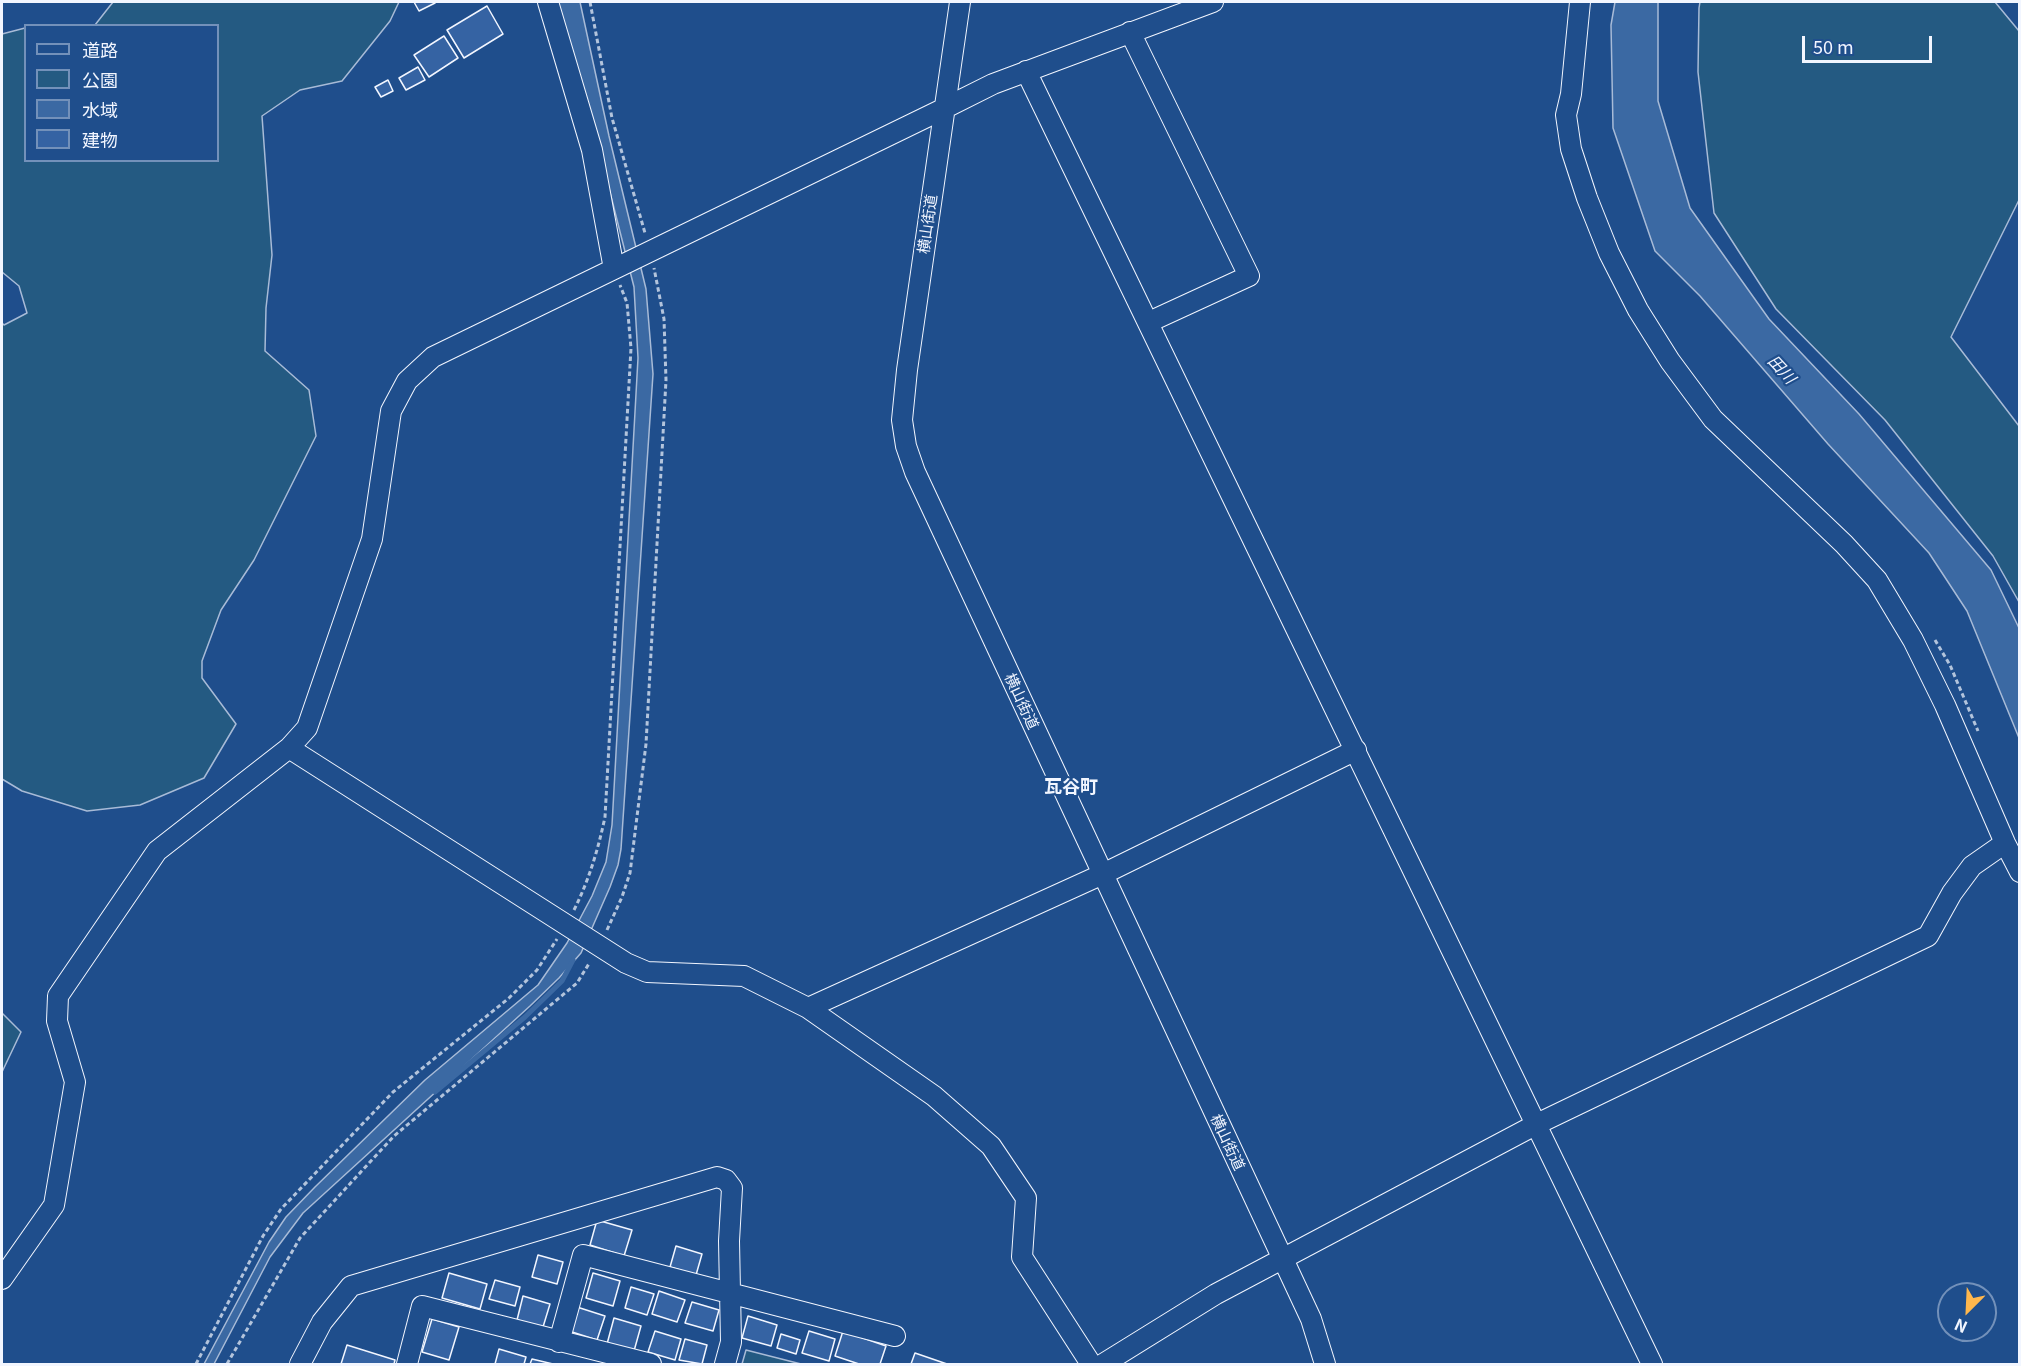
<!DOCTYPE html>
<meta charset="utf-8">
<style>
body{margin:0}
#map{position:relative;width:2021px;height:1366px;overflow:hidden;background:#1f4e8c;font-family:Georgia,"Noto Sans JP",serif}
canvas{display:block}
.frame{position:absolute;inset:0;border:3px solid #f2f6ff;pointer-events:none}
.legend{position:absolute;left:24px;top:24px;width:195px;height:138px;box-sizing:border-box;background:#1f4e8c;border:2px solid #7391ba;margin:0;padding:8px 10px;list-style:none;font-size:18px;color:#f2f6ff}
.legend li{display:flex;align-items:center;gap:12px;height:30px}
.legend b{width:30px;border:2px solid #7391ba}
.north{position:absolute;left:1937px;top:1282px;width:60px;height:60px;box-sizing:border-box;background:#1f4e8c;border:2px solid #7391ba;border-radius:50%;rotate:204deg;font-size:16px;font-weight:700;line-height:24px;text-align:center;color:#f2f6ff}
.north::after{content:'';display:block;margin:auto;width:21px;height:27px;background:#ffb74d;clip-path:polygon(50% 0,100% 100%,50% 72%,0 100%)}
.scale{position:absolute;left:1802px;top:36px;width:130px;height:27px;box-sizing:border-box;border:3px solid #f2f6ff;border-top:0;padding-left:8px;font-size:18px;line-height:21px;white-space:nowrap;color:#f2f6ff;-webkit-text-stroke:4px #1f4e8c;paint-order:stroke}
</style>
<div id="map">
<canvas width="2021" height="1366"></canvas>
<div class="frame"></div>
<ul class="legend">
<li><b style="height:8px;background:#1f4e8c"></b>道路</li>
<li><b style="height:16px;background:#245a82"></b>公園</li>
<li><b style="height:16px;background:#3b69a3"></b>水域</li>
<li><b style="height:16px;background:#3563a3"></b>建物</li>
</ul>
<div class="north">N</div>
<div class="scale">50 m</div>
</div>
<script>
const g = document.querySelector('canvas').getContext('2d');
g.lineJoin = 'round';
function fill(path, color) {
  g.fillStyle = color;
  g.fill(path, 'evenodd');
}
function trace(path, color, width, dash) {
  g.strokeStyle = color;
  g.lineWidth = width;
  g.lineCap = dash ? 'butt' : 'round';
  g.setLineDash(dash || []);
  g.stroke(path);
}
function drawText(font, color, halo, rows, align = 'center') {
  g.font = font + ' Georgia,"Noto Sans JP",serif';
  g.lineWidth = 4.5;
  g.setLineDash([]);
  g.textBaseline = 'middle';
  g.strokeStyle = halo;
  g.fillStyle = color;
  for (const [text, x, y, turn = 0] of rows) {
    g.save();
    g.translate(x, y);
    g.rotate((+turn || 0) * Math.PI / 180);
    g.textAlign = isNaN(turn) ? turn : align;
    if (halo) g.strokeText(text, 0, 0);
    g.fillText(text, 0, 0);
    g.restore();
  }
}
const green = new Path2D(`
 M113 2H399L390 21 342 81 300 90 262 116 272 255 266 308 265 351 309 390 316 436 254 560 221 610 202 661V678L236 724 204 778 140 805 87 811 22 791 2 779V323L4 325 27 313 19 286 2 272V34L25 28 26 160H218V26L95 25Z
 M1700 2H1995L2019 31V200L1951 337 2019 426V602L1993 556 1885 420 1776 309 1714 213 1698 72 1699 8Z
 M2 1013 21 1032 2 1072Z
 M746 1350 801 1364H742Z`);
fill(green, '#245a82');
trace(green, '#a8bbd7', 1.5);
const water = new Path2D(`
 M558 2H580L609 136 646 289 653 374 621 849 618 865 610 887 581 953 559 978 530 1006 303 1213 270 1257 214 1364H204L269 1242 286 1217 315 1187 425 1080 538 985 567 943 592 896 606 862 612 825 638 358 634 287 596 137Z
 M1615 2H1658V101L1690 208 1769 319 1859 414 1991 570 2019 628V738L1967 611 1929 553 1828 444 1700 296 1655 251 1613 128 1611 25Z`);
fill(water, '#3b69a3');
trace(water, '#a8bbd7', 1.5);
trace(new Path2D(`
 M435 1092 525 1017 562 981 573 960`), '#3b69a3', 5);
const building = new Path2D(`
 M414 2H435V3L419 11Z
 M487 6 503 34 464 58 447 30Z
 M444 36 458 58 429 77 414 55Z
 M418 67 425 80 406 90 399 78Z
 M388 80 393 91 381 97 375 87Z
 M597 1220 632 1230 624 1256 590 1245Z
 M676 1246 702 1254 696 1275 670 1267Z
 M538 1255 563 1262 557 1284 532 1277Z
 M449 1273 487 1284 480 1309 442 1298Z
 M593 1273 620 1281 613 1306 586 1298Z
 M495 1280 520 1287 515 1306 489 1299Z
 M631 1287 654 1294 647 1315 625 1308Z
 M659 1291 685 1300 677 1322 652 1314Z
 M523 1296 550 1304 543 1327 517 1320Z
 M692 1302 719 1310 713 1331 685 1323Z
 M577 1307 605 1316 597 1340 569 1331Z
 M748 1316 777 1325 771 1346 742 1338Z
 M614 1318 641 1326 634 1351 607 1344Z
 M432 1319 459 1327 449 1360 422 1352Z
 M655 1331 681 1339 675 1360 648 1352Z
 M809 1331 835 1339 829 1361 802 1353Z
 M843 1331 886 1346 880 1364H859L835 1356Z
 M781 1334 800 1340 796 1354 777 1348Z
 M685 1339 707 1345 702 1364 679 1360Z
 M347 1345 395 1360 394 1364H341Z
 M499 1349 526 1357 524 1364H495Z
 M915 1353 947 1364H911Z
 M532 1359 553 1364H530Z`);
fill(building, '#3563a3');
trace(building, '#f2f6ff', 1.5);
const minor = new Path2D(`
 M548 2 592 150 614 269
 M960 2 907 370 902 420 906 446 915 472 1311 1319 1325 1364
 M1580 2 1571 94 1566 115 1571 149 1587 198 1609 253 1638 310 1670 361 1713 419 1844 544 1877 580 1913 640 1945 705 2005 843 2020 872
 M1130 32 1249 276 1149 322
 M1026 71 1652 1364
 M289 748 626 963 647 972 744 976 808 1008 934 1096 991 1146 1026 1198 1022 1257 1091 1364
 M808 1008 1103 874 1356 750
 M2 1279 54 1205 75 1082 57 1021 58 996 157 851 289 748 307 728 372 539 391 411 407 381 433 357 943 109 993 84 1213 2
 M559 1342 583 1255 895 1336
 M300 1364 322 1322 351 1286 717 1177 726 1180 732 1188 729 1241 731 1342 725 1364
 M407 1364 422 1306 651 1364
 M1103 1364 1216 1294 1537 1124 1928 936 1952 893 1972 866 2005 843`);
trace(minor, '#f2f6ff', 22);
trace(new Path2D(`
 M590 2 612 118 645 233
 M1935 640 1950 665 1978 731
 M574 910C589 880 598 850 605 817L631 348 627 303 620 285
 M607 930 622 897 630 873 646 744 666 380 664 319 654 268
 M196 1364 263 1236 281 1209 393 1092 509 998 537 970 557 939
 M227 1364 300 1238 394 1136 577 983 590 962`), '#b3c4dc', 3, [4.5, 3]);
trace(minor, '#1f4e8c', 20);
drawText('15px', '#f2f6ff', '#1f4e8c', [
 ["横山街道",927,224,-82],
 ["横山街道",1022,701,65],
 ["横山街道",1228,1142,65]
]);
drawText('italic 16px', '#f2f6ff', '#1f4e8c', [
 ["田川",1782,369,47]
]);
drawText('bold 18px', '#f2f6ff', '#1f4e8c', [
 ["瓦谷町",1071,786]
]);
</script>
